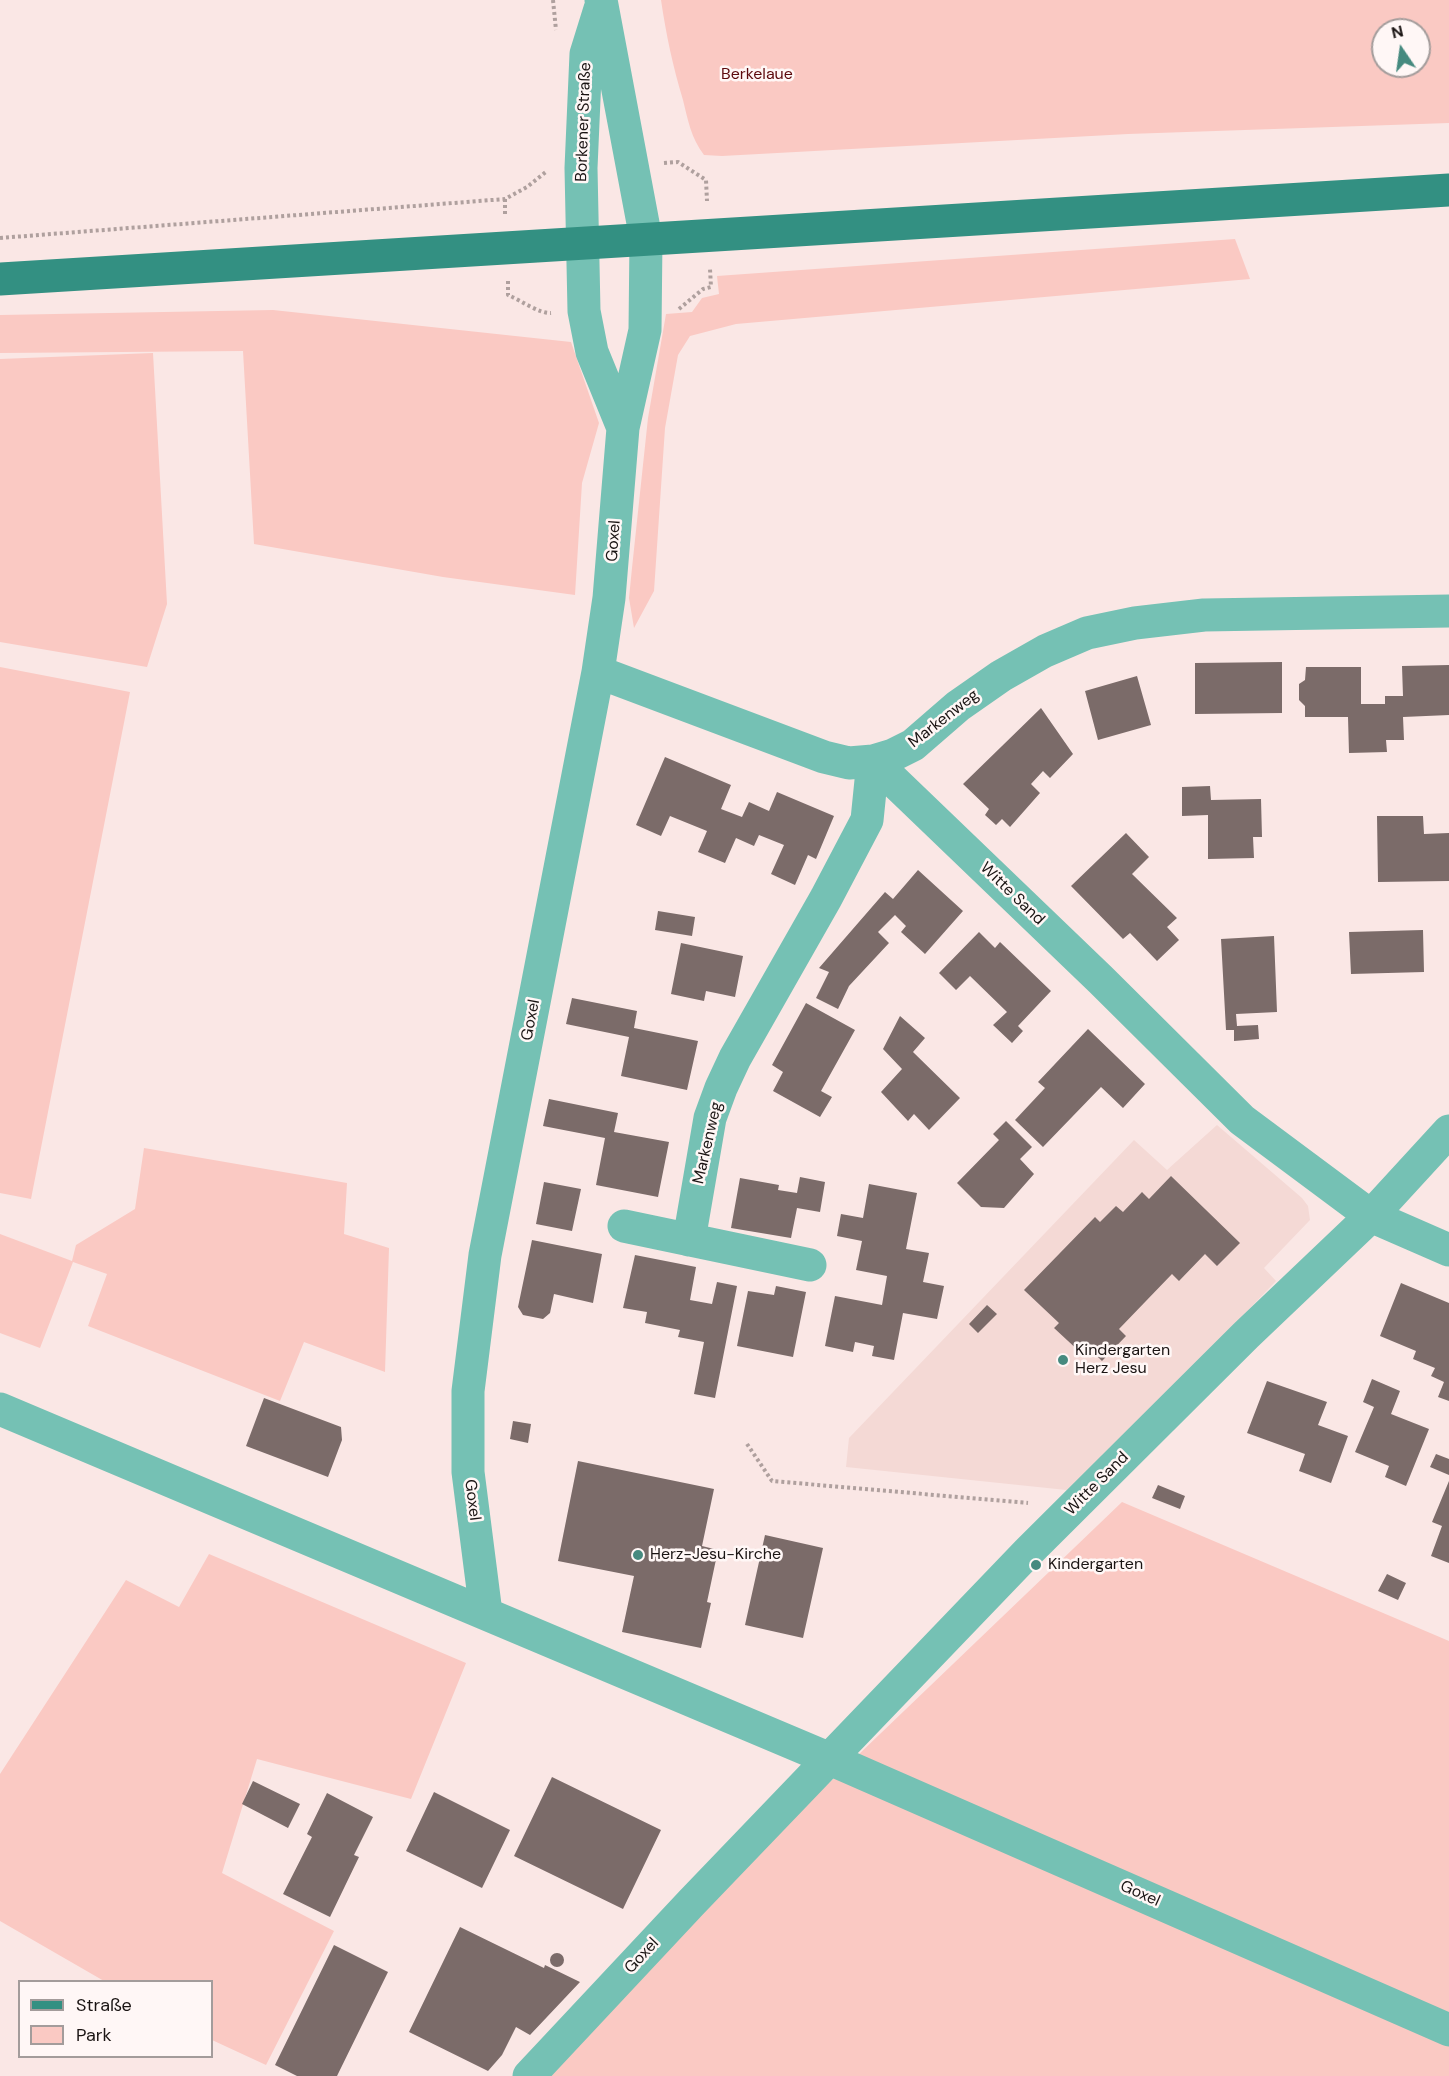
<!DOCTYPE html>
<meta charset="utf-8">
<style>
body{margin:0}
#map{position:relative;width:1449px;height:2076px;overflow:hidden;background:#fae7e5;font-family:"DM Sans",sans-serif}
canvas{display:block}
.legend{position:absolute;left:18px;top:1980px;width:195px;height:78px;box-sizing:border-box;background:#fff7f6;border:2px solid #a39c9b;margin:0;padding:8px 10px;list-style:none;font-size:18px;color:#1a1413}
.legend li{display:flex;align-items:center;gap:12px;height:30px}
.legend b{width:30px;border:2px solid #a39c9b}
.north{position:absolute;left:1371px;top:18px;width:60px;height:60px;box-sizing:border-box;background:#fff7f6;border:2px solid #a39c9b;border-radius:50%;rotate:347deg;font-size:16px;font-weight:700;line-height:24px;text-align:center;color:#1a1413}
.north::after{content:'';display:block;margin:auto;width:21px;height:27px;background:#468a7f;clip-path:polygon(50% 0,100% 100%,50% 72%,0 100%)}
</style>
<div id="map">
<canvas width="1449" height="2076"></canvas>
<ul class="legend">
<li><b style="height:8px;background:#339082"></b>Straße</li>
<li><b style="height:16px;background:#fac9c3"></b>Park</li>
</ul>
<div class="north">N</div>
</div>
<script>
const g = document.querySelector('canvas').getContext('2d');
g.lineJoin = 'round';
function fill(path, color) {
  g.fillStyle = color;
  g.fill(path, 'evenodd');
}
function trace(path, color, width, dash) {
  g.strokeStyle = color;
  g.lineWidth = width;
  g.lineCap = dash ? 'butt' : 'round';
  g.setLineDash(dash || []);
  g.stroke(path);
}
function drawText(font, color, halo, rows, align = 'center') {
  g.font = font + ' "DM Sans",sans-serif';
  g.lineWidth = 5;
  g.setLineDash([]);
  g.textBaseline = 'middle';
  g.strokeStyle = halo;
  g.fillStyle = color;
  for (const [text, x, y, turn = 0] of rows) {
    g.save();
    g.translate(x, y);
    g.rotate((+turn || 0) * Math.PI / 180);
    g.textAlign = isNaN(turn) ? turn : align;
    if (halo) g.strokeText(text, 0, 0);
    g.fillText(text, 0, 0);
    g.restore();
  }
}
fill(new Path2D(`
 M1217 1125 1302 1198 1308 1206 1310 1220 1264 1268 1276 1281 1076 1491 846 1467 849 1438 1134 1140 1167 1170Z`), '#f4d9d5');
fill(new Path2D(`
 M661 0H1449V123L1128 134 722 156 704 155C691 138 688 120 683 100 673 67 666 34 661 0ZM1383 30H1419V66H1383Z
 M1235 239 1250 279 736 324 690 336 678 355 665 428 654 591 634 628 629 598 632 568 648 418 666 314 692 312 702 298 719 294 717 276Z
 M273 310 571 342 599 423 582 483 575 595 443 577 254 544 243 351 0 353V315Z
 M153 353 167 604 147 667 0 642V359Z
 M0 667 130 692 31 1199 0 1193Z
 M144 1148 347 1183 344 1234 389 1248 385 1372 304 1342 280 1401 88 1326 107 1274 73 1262 40 1348 0 1333V1234L72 1261 76 1245 135 1209Z
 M1122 1502 1449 1641V2076H541L663 1942Z
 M209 1554 466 1663 411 1799 257 1759 222 1873 334 1931 266 2065 212 2040V1982L104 1981 0 1921V1774L126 1580 179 1607Z`), '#fac9c3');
fill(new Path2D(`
 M1282 662V713L1195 714V663Z
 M1449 665V715L1403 717 1404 740H1386L1387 752 1349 753 1348 717H1305V706L1299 700V684L1305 680 1306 667H1361V704H1385V696H1403L1402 666Z
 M1137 676 1151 725 1098 740 1085 691Z
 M1041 708 1073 754 1050 778 1043 771 1031 784 1040 793 1010 827 1002 819 996 825 985 815 989 809 963 784Z
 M665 757 731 785 721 809 742 817 749 802 769 811 777 792 834 816 816 859 808 855 795 885 771 874 784 845 759 835 754 846 736 838 725 863 698 852 707 831 670 816 661 836 636 825Z
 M1210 786 1211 800 1261 799 1262 837H1253L1254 858 1208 859V815L1182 816V787Z
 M1377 816H1423L1424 834 1449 833V881L1378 882Z
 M1126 833 1149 857 1132 874 1177 918 1167 927 1179 940 1157 961 1130 933 1123 939 1071 886Z
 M918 870 963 911 925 954 901 932 906 926 895 915 878 932 889 943 849 986 838 1009 816 998 829 972 819 968 885 892 893 899Z
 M658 911 695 917 692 936 655 930Z
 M1423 930 1424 972 1351 974 1349 932Z
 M979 932 995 948 1000 942 1051 991 1018 1026 1023 1031 1012 1043 993 1025 1007 1012 970 976 956 990 939 973Z
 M1274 936 1277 1012 1236 1014 1237 1026 1258 1025 1259 1039 1234 1041V1030H1226L1221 939Z
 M681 943 743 956 735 997 706 991 704 1001 671 994Z
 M572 998 637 1011 634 1028 698 1041 687 1090 621 1076 629 1037 566 1024Z
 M806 1003 855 1030 821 1091 832 1097 820 1117 773 1091 783 1072 772 1065Z
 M900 1016 925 1038 913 1052 960 1098 929 1130 914 1114 908 1121 881 1092 902 1069 883 1049Z
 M1088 1029 1145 1084 1123 1108 1101 1087 1043 1147 1015 1120 1045 1088 1038 1082Z
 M549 1099 618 1113 614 1132 669 1142 658 1197 596 1185 605 1138 543 1126Z
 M1006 1121 1032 1147 1020 1159 1034 1174 1004 1208 981 1207 957 1183 999 1140 993 1134Z
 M1171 1176 1240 1243 1217 1266 1205 1254 1179 1281 1172 1274 1119 1329 1126 1336 1102 1361 1087 1346 1081 1353 1054 1328 1059 1323 1024 1290 1095 1217 1100 1222 1116 1206 1123 1212 1142 1192 1149 1199Z
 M800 1177 825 1182 820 1212 797 1208 791 1238 731 1228 740 1178 779 1185 778 1190 797 1193Z
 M544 1182 581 1189 572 1231 536 1224Z
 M869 1184 917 1193 906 1249 929 1253 923 1282 944 1286 937 1319 903 1313 894 1360 872 1356 874 1346 855 1342 853 1352 825 1346 835 1296 882 1305 887 1276 856 1270 862 1241 837 1236 841 1214 863 1218Z
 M532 1240 602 1254 593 1303 554 1294 550 1313 543 1319 523 1315 518 1307Z
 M635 1255 696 1267 690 1300 712 1304 717 1282 737 1286 715 1398 694 1394 704 1342 678 1337 680 1330 645 1323 647 1312 623 1308Z
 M1401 1283 1449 1303V1401L1438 1397 1444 1382 1431 1376 1435 1368 1413 1359 1416 1351 1380 1336Z
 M776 1286 806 1292 793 1357 737 1346 748 1291 774 1295Z
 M987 1305 997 1314 978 1333 969 1324Z
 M1372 1379 1400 1391 1391 1414 1429 1429 1406 1486 1385 1477 1389 1466 1355 1452 1374 1407 1363 1402Z
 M1267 1381 1327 1402 1318 1425 1348 1436 1331 1483 1299 1471 1305 1454 1247 1433Z
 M264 1398 341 1427 342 1440 328 1477 246 1446Z
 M513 1421 531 1424 528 1443 510 1439Z
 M1436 1454 1449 1459V1475L1430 1467Z
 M578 1461 714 1489 702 1546 718 1550 707 1602 711 1603 701 1648 622 1632 634 1576 558 1561Z
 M1449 1481V1563L1431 1556 1442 1526 1432 1522Z
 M1158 1485 1185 1496 1180 1509 1152 1498Z
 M765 1535 823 1548 803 1638 745 1625Z
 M1387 1574 1406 1583 1398 1600 1378 1591Z
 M552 1777 661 1830 623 1909 514 1856Z
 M253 1781 300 1804 288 1828 242 1804Z
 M434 1792 510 1830 482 1888 406 1851Z
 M327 1793 373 1817 354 1855 359 1857 330 1917 283 1894 312 1837 307 1834Z
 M460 1927 544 1968 545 1965 580 1982 530 2035 516 2027 502 2055 488 2071 409 2032Z
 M334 1945 388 1972 337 2076H297L275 2065Z
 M550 1960a7 7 0 1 1 14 0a7 7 0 1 1-14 0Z`), '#7b6b69');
trace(new Path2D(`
 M553 0 556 30
 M664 163 678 162 706 180 707 201
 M505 199V214
 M0 238 505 199 527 187 547 171
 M508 281V295C520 300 540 314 551 313
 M679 309 703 289 711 287 710 269
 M747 1444 772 1481 1028 1503`), '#afa09e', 4, [3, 3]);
trace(new Path2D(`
 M600 9 586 54 581 168 584 311 592 352 623 428
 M598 672 824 757 849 763 873 761 1101 980 1242 1120 1371 1216 1449 1250
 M624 1226 810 1265
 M689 1240 710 1118 721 1088 735 1058 826 898 867 820 873 761 893 755 913 745 958 706 1001 676 1045 651 1087 633 1135 623 1204 615 1449 611
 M0 1409 830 1759 1449 2030
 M486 1613 468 1472V1391L485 1255 598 672 609 598 623 428 645 330 646 239 601 0
 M529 2076 691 1903 1028 1552 1246 1335 1371 1216 1449 1131`), '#75c1b4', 33);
trace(new Path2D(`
 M0 279C483 247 966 218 1449 190`), '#339082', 33);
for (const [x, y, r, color] of [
 [1063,1360,6,"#468a7f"],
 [638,1555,6,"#468a7f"],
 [1036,1565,6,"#468a7f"]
]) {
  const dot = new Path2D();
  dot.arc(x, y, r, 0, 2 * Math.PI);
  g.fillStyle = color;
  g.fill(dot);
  trace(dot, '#fff7f6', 2);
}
drawText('16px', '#5d090c', '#fff7f6', [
 ["Berkelaue",757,75]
]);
drawText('16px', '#1a1413', '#fff7f6', [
 ["Borkener Straße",584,122,-88],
 ["Goxel",614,541,-86],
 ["Markenweg",944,719,-38],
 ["Witte Sand",1012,894,44],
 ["Goxel",531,1020,-79],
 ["Markenweg",708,1143,-77],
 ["Witte Sand",1097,1484,-45],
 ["Goxel",472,1500,83],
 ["Goxel",1140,1894,24],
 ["Goxel",642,1956,-47]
]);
drawText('16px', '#1a1413', '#fff7f6', [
 ["Kindergarten",1075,1351],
 ["Herz Jesu",1075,1369],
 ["Herz-Jesu-Kirche",650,1555],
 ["Kindergarten",1048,1565]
], 'left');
</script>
